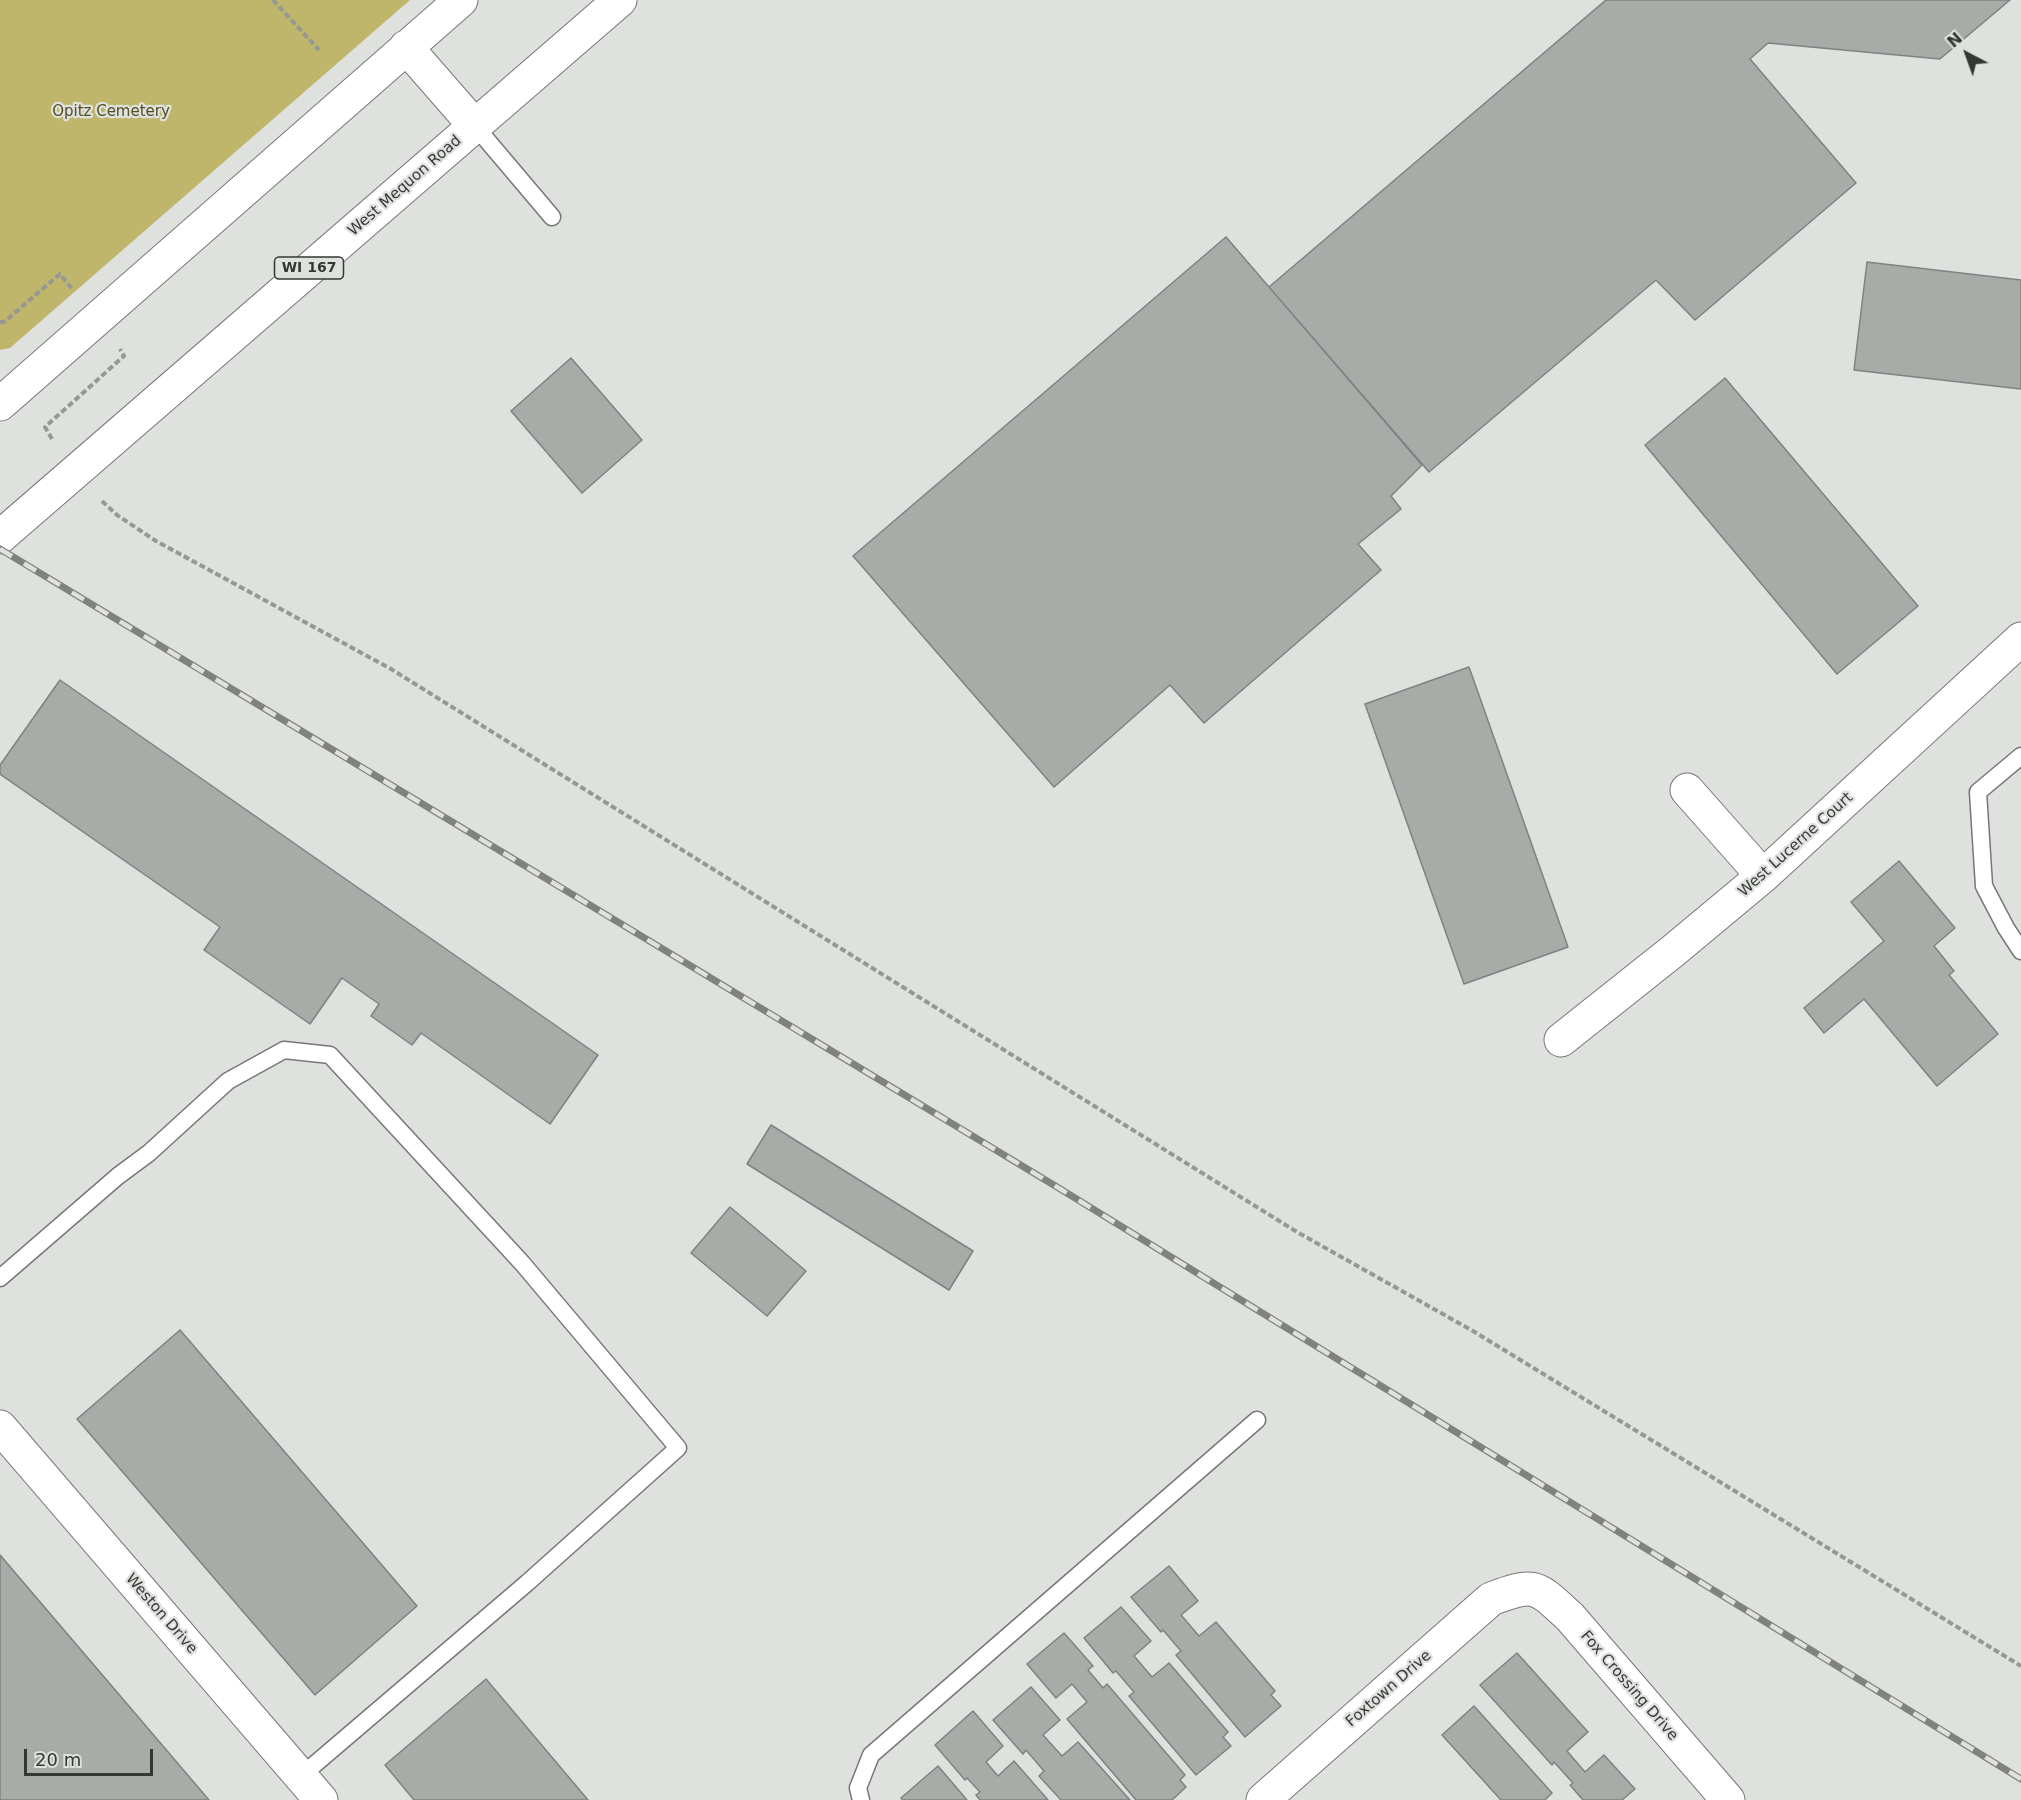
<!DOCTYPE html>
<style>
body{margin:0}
#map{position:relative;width:2021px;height:1800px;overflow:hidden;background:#dee1dd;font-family:"DejaVu Sans",sans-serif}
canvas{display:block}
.north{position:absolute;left:1937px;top:24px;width:60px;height:60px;-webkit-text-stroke:4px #dee1dd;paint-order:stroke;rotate:319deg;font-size:16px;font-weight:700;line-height:24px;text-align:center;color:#353735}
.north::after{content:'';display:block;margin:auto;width:21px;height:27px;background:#353735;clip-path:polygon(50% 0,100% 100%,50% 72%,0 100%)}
.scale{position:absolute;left:24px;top:1749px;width:129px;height:27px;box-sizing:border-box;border:3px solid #353735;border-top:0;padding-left:8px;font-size:18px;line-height:21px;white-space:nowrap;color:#353735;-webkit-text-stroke:4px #dee1dd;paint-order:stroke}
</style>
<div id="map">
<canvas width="2021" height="1800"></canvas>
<div class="north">N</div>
<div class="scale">20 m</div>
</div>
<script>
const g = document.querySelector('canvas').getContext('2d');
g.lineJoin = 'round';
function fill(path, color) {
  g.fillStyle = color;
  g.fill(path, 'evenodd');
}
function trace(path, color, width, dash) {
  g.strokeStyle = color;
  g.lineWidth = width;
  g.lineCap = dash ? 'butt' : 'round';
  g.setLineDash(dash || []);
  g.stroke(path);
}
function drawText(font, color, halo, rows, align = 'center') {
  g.font = font + ' "DejaVu Sans",sans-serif';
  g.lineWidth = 4.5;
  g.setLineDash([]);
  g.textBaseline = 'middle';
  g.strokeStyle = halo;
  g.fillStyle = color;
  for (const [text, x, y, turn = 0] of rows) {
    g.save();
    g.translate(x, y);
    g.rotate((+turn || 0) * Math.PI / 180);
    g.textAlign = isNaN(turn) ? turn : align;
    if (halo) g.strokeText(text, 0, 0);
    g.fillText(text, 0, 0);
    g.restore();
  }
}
fill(new Path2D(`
 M0 0H410L10 348 0 350Z`), '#bfb66c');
const building = new Path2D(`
 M1606 0H2010L1940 59 1768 43 1750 59 1856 183 1695 320 1656 280 1429 472 1269 287Z
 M1226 237 1422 465 1391 496 1401 509 1358 544 1381 570 1204 723 1170 685 1054 787 853 556Z
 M1867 262 2021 280V389L1854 370Z
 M571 358 642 440 582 493 511 411Z
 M1725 378 1918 606 1837 674 1645 445Z
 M1469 667 1568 947 1464 984 1365 704Z
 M60 680 598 1055 550 1124 421 1033 412 1045 371 1016 379 1004 342 978 310 1024 204 950 220 927 0 774V765Z
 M1899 861 1955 928 1934 946 1954 971 1949 975 1998 1034 1937 1086 1864 999 1824 1033 1804 1008 1884 941 1851 902Z
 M771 1125 973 1251 949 1290 747 1164Z
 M730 1207 806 1271 767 1316 691 1253Z
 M180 1330 417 1606 315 1695 77 1419Z
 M0 1555 209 1800H0Z
 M1169 1566 1198 1601 1181 1615 1199 1636 1216 1622 1275 1691 1271 1695 1281 1706 1245 1737 1176 1655 1181 1651 1163 1630 1161 1632 1131 1597Z
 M1121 1607 1151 1641 1134 1656 1152 1677 1169 1663 1228 1732 1223 1737 1231 1746 1196 1775 1129 1696 1134 1692 1116 1671 1113 1673 1084 1638Z
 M1064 1633 1093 1666 1088 1670 1103 1688 1107 1684 1185 1775 1180 1780 1186 1787 1172 1800H1136L1067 1719 1087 1702 1072 1684 1056 1698 1027 1664Z
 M1517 1653 1588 1732 1567 1751 1585 1772 1604 1755 1635 1789 1622 1800H1583L1570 1785 1573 1783 1554 1762 1552 1765 1480 1685Z
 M486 1679 588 1800H414L385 1765Z
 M1031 1687 1060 1720 1043 1735 1062 1756 1078 1742 1130 1800H1061L1039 1776 1044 1771 1026 1750 1023 1754 993 1720Z
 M1474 1706 1552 1793 1545 1800H1501L1442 1735Z
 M973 1711 1003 1746 986 1762 998 1776 1014 1761 1048 1800H980L976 1795 980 1792 967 1778 965 1780 935 1745Z
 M938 1766 967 1800H902L901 1798Z`);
fill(building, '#a7aca9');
trace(building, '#7f8380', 1.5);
const service = new Path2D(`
 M475 126 552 217
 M2021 756 1978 792 1984 886 2006 928 2021 951
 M0 1278 118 1176 149 1153 228 1081 284 1050 330 1055 522 1263 678 1448 527 1583 301 1776
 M861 1800 858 1788 871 1755 1257 1420`);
const minor = new Path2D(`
 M1687 790 1763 876
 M1561 1040 1673 951 1763 876 2021 639
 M1263 1800 1491 1599C1536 1582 1536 1586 1570 1617L1728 1800`);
const tertiary = new Path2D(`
 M0 1427 321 1800`);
const primary = new Path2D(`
 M406 47 475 126
 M0 404 461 0
 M0 537 620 0`);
trace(service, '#757874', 19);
trace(minor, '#757874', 35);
trace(tertiary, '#757874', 35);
trace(primary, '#757874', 35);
trace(new Path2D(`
 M273 0 319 50
 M0 322H4L60 274 73 290
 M52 439 45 427 124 356 120 349
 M102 501 117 515 156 541 391 669 1297 1232 1473 1331 2021 1666`), '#959894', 4, [6, 3]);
trace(service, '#fff', 16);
trace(minor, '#fff', 33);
trace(tertiary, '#fff', 33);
trace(primary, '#fff', 33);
const rail = new Path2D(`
 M0 549 1062 1190 2021 1779`);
trace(rail, '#80827f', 7);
trace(rail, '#dee1dd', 4.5, [14]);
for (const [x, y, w] of [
 [309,268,69]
]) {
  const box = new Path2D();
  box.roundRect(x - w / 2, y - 11, w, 22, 4.5);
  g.fillStyle = '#dee1dd';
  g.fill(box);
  trace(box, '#353735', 1.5);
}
drawText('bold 14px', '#353735', null, [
 ["WI 167",309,268]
]);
drawText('15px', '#534e22', '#dee1dd', [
 ["Opitz Cemetery",111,112]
]);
drawText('15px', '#353735', '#dee1dd', [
 ["West Mequon Road",405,186,-41],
 ["West Lucerne Court",1796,845,-42],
 ["Weston Drive",161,1614,49],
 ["Fox Crossing Drive",1629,1686,49],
 ["Foxtown Drive",1389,1689,-41]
]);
</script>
